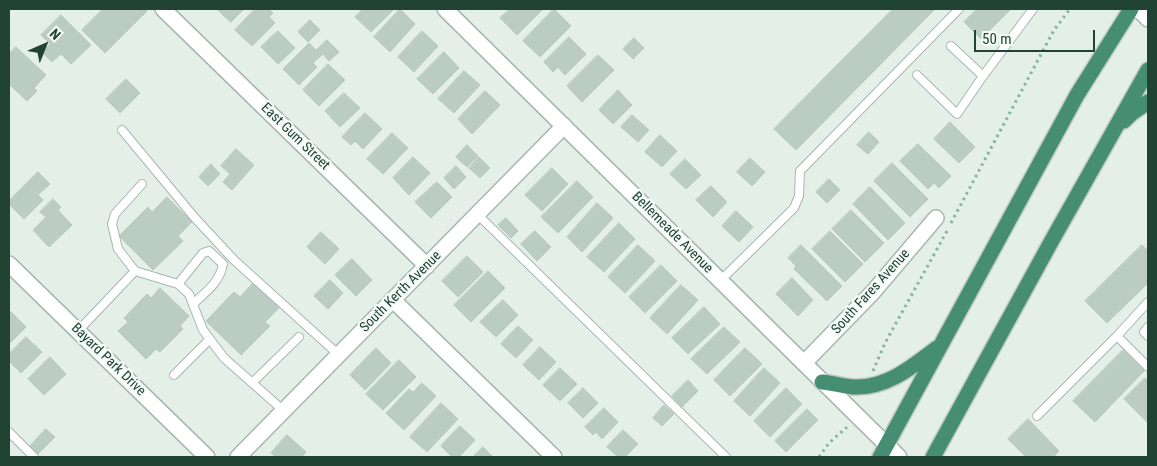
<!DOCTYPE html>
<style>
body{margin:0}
#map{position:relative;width:1157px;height:466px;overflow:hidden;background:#e4efe8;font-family:"Roboto Condensed",sans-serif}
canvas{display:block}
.frame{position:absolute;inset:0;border:10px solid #214334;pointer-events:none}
.north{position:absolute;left:20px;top:20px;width:50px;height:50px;-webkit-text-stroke:4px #f5fbf7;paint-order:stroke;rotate:44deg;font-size:14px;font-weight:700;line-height:20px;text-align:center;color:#214334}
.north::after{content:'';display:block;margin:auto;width:18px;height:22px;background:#214334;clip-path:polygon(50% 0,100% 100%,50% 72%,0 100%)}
.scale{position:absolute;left:974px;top:30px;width:121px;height:22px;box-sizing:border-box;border:2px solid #214334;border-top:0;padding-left:6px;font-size:15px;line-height:18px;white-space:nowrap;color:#214334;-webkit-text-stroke:4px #f5fbf7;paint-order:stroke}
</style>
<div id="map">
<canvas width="1157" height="466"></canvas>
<div class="frame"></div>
<div class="north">N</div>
<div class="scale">50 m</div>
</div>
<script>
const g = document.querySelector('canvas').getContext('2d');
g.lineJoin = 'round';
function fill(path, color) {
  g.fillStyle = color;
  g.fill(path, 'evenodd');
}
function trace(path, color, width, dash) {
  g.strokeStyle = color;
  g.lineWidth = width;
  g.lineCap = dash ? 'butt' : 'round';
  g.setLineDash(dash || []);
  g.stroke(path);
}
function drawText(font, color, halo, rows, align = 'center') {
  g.font = font + ' "Roboto Condensed",sans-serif';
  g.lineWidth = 4.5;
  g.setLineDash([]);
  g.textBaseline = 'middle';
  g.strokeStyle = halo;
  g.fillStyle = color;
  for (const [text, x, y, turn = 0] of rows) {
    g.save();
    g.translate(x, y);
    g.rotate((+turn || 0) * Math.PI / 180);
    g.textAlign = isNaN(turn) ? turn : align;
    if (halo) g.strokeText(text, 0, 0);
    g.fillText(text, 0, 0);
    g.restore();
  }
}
const building = new Path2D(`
 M103 9H144L147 11 105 53 82 30Z
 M217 9H244L231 22Z
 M255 9H269L273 13 269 17 275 23 252 46 235 30Z
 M363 9H394L371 32 355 17Z
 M400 9 415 24 390 52 374 37Z
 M510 9H543L517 35 500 18Z
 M554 9 571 26 540 57 523 41Z
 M893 9H935L796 150 774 129Z
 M977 9H1011L981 39 964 22Z
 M61 15 91 45 71 64 61 54 52 62 42 52 50 44 41 35Z
 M310 20 320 30 308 42 298 32Z
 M278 31 295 48 278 64 261 47Z
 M422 31 438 46 414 72 398 57Z
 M569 37 586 54 565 75 558 67 553 72 544 62Z
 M634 38 644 48 633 59 623 49Z
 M327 40 339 52 329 61 323 54 313 63 317 67 299 85 283 69 309 43 316 50Z
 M16 47 46 75 34 88 37 91 27 101 9 84V54Z
 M444 52 459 68 433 94 417 79Z
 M598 55 614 70 582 102 567 86Z
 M328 64 345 80 319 106 303 90Z
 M464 71 480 85 454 113 438 99Z
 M126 79 140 93 120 113 106 99Z
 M618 90 632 105 613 124 599 110Z
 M485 91 500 105 472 134 458 119Z
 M344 93 360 108 340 127 325 111Z
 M365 113 382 129 363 149 355 141 351 145 342 137Z
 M632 115 649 130 638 142 621 127Z
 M950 122 975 147 959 163 934 139Z
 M869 132 879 142 868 154 857 145Z
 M392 133 408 148 383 174 367 159Z
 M660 135 677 151 662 167 645 152Z
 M918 144 951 176 939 188 934 183 928 189 900 161Z
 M467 145 478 156 467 167 456 157Z
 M236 149 254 165 232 190 223 182 230 174 221 166Z
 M413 157 430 173 409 195 393 178Z
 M479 157 490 168 480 178 469 168Z
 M750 158 765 172 752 186 737 172Z
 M685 159 701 175 686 189 670 174Z
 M892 163 928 199 910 217 874 181Z
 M211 164 220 174 208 186 199 177Z
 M456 166 466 177 454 189 444 178Z
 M552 168 568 184 542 211 525 195Z
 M38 172 50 184 38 195 43 200 24 219 9 204V201Z
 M829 179 840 190 827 203 816 192Z
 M577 181 593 197 558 233 541 217Z
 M437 182 452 197 431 218 415 202Z
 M711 186 727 202 713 217 696 200Z
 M870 187 905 223 888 240 853 204Z
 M167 197 192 222 178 236 183 241 153 270 119 236 148 207 152 212Z
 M53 199 61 207 58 210 72 225 49 247 33 230 46 217 40 212Z
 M597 203 613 218 582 252 567 237Z
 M851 210 884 243 865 262 832 229Z
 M736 211 753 227 739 242 722 226Z
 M506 218 518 231 511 238 498 225Z
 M619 223 635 239 604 272 587 257Z
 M535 231 551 247 537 261 521 244Z
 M830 231 863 264 845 282 812 249Z
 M321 232 339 249 325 264 307 247Z
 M638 245 655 261 625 293 608 277Z
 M801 245 842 286 827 301 794 269 796 266 788 258Z
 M1142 245 1148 251V283L1107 323 1085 301Z
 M467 256 483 272 458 297 442 281Z
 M352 259 372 280 356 296 335 275Z
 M661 265 677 281 645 313 629 297Z
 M488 271 505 288 471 322 454 305Z
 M792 278 813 300 798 316 776 294Z
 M330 280 343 293 328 309 314 296Z
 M254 282 280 307 265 322 270 326 241 355 206 321 234 292 240 297Z
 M681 285 698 300 667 334 650 318Z
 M160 288 189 316 180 326 183 329 160 352 156 349 146 359 118 331 128 322 124 318 147 294 151 298Z
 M503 300 518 315 496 337 480 322Z
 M704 307 720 324 688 354 672 338Z
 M9 310 26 327 9 344Z
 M518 326 533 340 516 358 501 344Z
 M724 327 740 342 707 374 691 359Z
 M26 337 42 352 21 373 9 361V354Z
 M540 347 556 362 539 380 523 365Z
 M376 348 391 363 365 390 350 375Z
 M745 348 762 364 730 396 714 380Z
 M1123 350 1144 371 1095 422 1073 401Z
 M50 357 66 374 44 395 28 379Z
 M399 360 416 377 383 410 366 394Z
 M560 368 577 384 560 401 543 385Z
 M764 368 780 383 750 416 734 401Z
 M1145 378 1148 381V423L1124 399Z
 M688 380 698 391 682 407 672 396Z
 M422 383 436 396 404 430 386 413 409 389 413 392Z
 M583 388 598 403 583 418 568 403Z
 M786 388 802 404 770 437 754 421Z
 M441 403 458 419 427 452 410 437Z
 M664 405 674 414 662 426 653 418Z
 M604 408 618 422 602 439 596 432 593 435 585 427Z
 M807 409 818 420 786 452 775 441Z
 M1028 419 1059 451 1053 457H1026L1008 439Z
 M460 426 475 440 459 457H452L441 446Z
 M46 429 55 437 38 454 30 446Z
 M623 430 638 444 625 457H618L607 447Z
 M287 435 306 452 302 457H276L271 453Z
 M483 447 493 457H473Z`);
fill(building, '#bbcdc3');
trace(building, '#b5c9bd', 1);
const service = new Path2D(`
 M951 46 983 76 1033 9
 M917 75 957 114 983 76
 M122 130 195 218 234 260 339 355
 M142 184 115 214 112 224 118 249 135 271 178 284 189 294 203 330 224 358 284 411
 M477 214 726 457
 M720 281 794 208 799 196 800 171 959 9
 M178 284 203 253 209 251 223 264C220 282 206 292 193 304
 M1148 302 1117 336 1148 367
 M1148 327 1144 332 1148 336
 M78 331 135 271
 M174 375 210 339
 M252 383 299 337
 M1037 416 1117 336
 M9 432 34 457`);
const minor = new Path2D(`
 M163 9 427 266
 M9 264 207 457
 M393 300 554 457
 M804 363 873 292 936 218
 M238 457 564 126`);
const tertiary = new Path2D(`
 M445 9 899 457
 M1138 9 1148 19`);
const trunk = new Path2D(`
 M1124 121 1132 113 1148 102
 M822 382C832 383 843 386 853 387 886 389 912 367 937 348
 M880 457 1077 95 1131 9
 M933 457 1051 242 1148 70`);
trace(service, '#a6b8ae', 10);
trace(minor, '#a6b8ae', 18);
trace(tertiary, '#a6b8ae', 18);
trace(trunk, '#c1cac6', 18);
trace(new Path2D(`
 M951 223 1054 30 1070 9
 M873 371 885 343 947 231
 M819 457 829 443 847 427`), '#81b69c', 3, [2.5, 4]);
trace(service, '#fff', 8);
trace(minor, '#fff', 15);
trace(tertiary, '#fff', 15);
trace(trunk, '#468e71', 15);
drawText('14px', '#214334', '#f5fbf7', [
 ["East Gum Street",295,137,44],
 ["Bellemeade Avenue",672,233,45],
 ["South Kerth Avenue",401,292,-45],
 ["South Fares Avenue",871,292,-48],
 ["Bayard Park Drive",108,360,44]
]);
</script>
